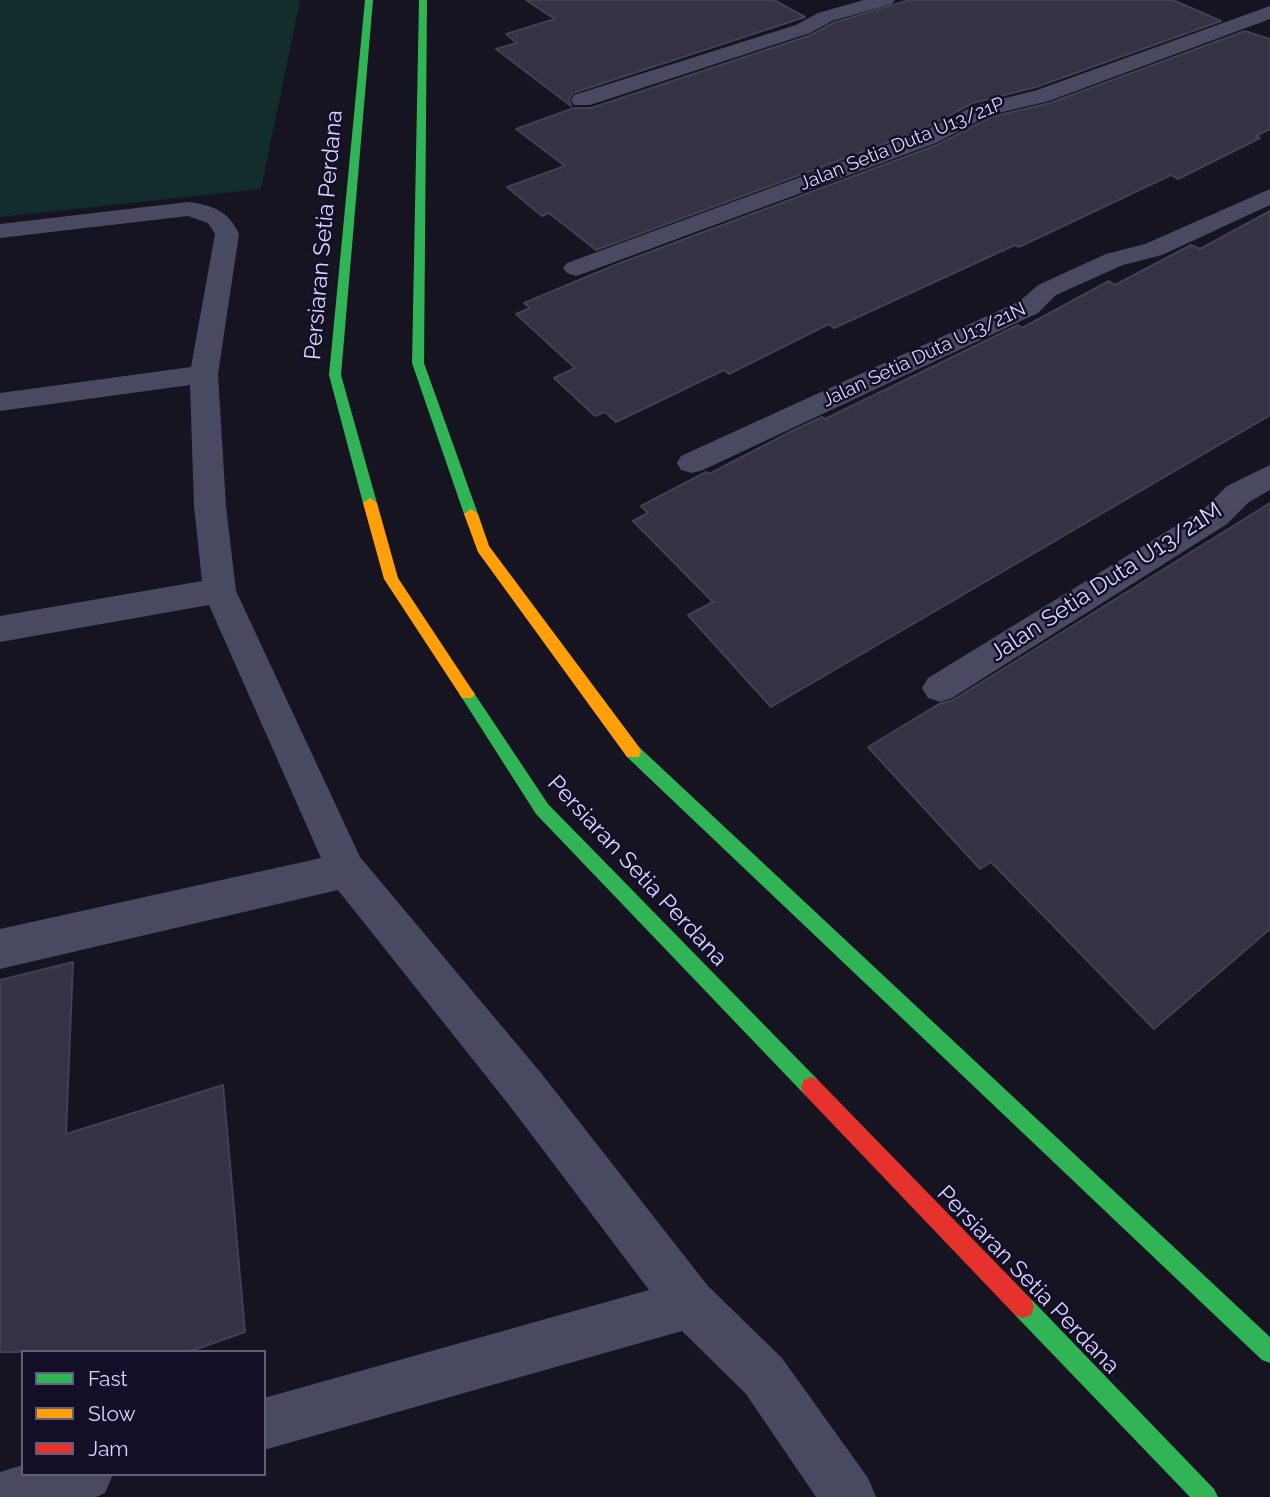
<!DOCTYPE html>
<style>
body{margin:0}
#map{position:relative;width:1270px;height:1497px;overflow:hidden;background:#161421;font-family:Raleway,sans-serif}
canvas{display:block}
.legend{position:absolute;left:21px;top:1350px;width:245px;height:126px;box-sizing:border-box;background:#130f26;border:2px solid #625e7d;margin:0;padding:9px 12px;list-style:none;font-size:21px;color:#d9d4ff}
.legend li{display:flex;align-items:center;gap:14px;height:35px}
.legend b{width:35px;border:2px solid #625e7d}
</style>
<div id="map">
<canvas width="1270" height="1497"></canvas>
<ul class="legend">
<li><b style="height:9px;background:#30b455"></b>Fast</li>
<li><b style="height:9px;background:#ff9f0a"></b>Slow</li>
<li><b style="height:9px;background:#e5322d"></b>Jam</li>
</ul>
</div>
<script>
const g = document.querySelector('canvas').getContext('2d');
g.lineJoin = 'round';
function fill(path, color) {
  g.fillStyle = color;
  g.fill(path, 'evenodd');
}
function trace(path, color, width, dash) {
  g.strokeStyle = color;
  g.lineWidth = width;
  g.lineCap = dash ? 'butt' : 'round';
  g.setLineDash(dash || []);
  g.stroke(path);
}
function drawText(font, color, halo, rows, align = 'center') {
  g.font = font + ' Raleway,sans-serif';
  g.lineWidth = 5;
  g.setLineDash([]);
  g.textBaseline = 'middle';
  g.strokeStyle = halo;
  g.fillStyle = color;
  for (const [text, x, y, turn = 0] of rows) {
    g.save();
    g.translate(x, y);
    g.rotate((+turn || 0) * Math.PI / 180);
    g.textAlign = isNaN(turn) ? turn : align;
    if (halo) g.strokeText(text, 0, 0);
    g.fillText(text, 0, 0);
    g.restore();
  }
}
fill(new Path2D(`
 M0 0H300L261 189 0 217Z`), '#132c2d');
const building = new Path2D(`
 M526 0H774L805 17 573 93 569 99 571 106 496 49 517 43 506 34 555 19Z
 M909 0H1173L1221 21 1036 87 973 103 919 131 596 250 549 213 542 216 507 187 565 166 516 129 574 108H591L811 35 833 23Z
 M1245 31 1270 39V129L1256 136 1260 138 1178 179 1171 175 1019 247 1015 245 834 328 829 324 729 374 724 370 616 422 605 412 595 416 554 378 575 368 516 314 530 308 524 303 615 265 937 145 991 117 1050 103Z
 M1270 211V415L771 707 688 615 713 602 633 521 648 513 641 506 706 472 709 474 794 430 822 417 825 419 1018 325 1022 328 1109 281 1115 285 1191 245 1200 249Z
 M1270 503V929L1154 1029 991 862 980 869 868 747 939 704 953 700Z
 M73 962 66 1134 223 1085 245 1332 188 1352H0V980Z`);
fill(building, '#343243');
trace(building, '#433f54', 2);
fill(new Path2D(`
 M864 0H895L892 4 832 21 810 33 590 105H574L571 100 574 95 796 25 818 13Z
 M1270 6V19L1049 101 990 115 936 143 585 273 576 276 567 273 563 268 567 263 920 133 974 106 1037 90Z
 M1270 189V205L1162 255 1123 265 1056 295 1038 313 703 470 692 473 681 470 677 463 681 456 1020 301 1038 285 1106 254 1145 244Z
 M188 202C212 205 229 211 239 234L218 374 226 506 236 591 360 857 541 1073 708 1286 782 1358 868 1478 876 1497H816L746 1394 682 1331 264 1450V1398L649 1290 509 1105 338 890 0 969V929L321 858 209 605 0 642V616L202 581 194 506 190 385 0 411V393L191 367 215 234 208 223 188 216 0 238V224Z
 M1270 465V490L1249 502 1227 524 952 698 940 702 928 698 922 688 928 678 1205 508 1227 486Z
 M23 1465V1474H113L105 1493 96 1497H0V1472Z`), '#4a4962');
fill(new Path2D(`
 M365 0H373L341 375 377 503 370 508 363 503 329 375Z
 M419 0H427L424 363 478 514 471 519 464 514 412 363Z
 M467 688 472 690 548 804 818 1080 821 1087 818 1094 811 1097 804 1094 536 814 462 698 459 694 462 690Z
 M633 745 639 747 1270 1337V1363L1262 1360 627 757 625 752 627 747Z
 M1023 1296 1031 1299 1214 1489 1218 1497H1190L1015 1315 1012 1307 1015 1299Z`), '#30b455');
fill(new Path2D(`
 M370 498 377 503 398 578 472 690 475 694 472 698H462L384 579 363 503Z
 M471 509 478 514 489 546 639 747 641 752 639 757H627L478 552 464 514Z`), '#ff9f0a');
fill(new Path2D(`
 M811 1077 818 1080 1031 1299 1034 1307 1031 1315 1023 1318 1015 1315 804 1094 801 1087 804 1080Z`), '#e5322d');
drawText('19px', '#d9d4ff', '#130f26', [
 ["Jalan Setia Duta U13/21P",902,144,-22],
 ["Jalan Setia Duta U13/21N",924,355,-25]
]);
drawText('23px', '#d9d4ff', '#130f26', [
 ["Persiaran Setia Perdana",324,235,-85],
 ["Jalan Setia Duta U13/21M",1106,582,-33],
 ["Persiaran Setia Perdana",637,871,47],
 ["Persiaran Setia Perdana",1028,1280,46]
]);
</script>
